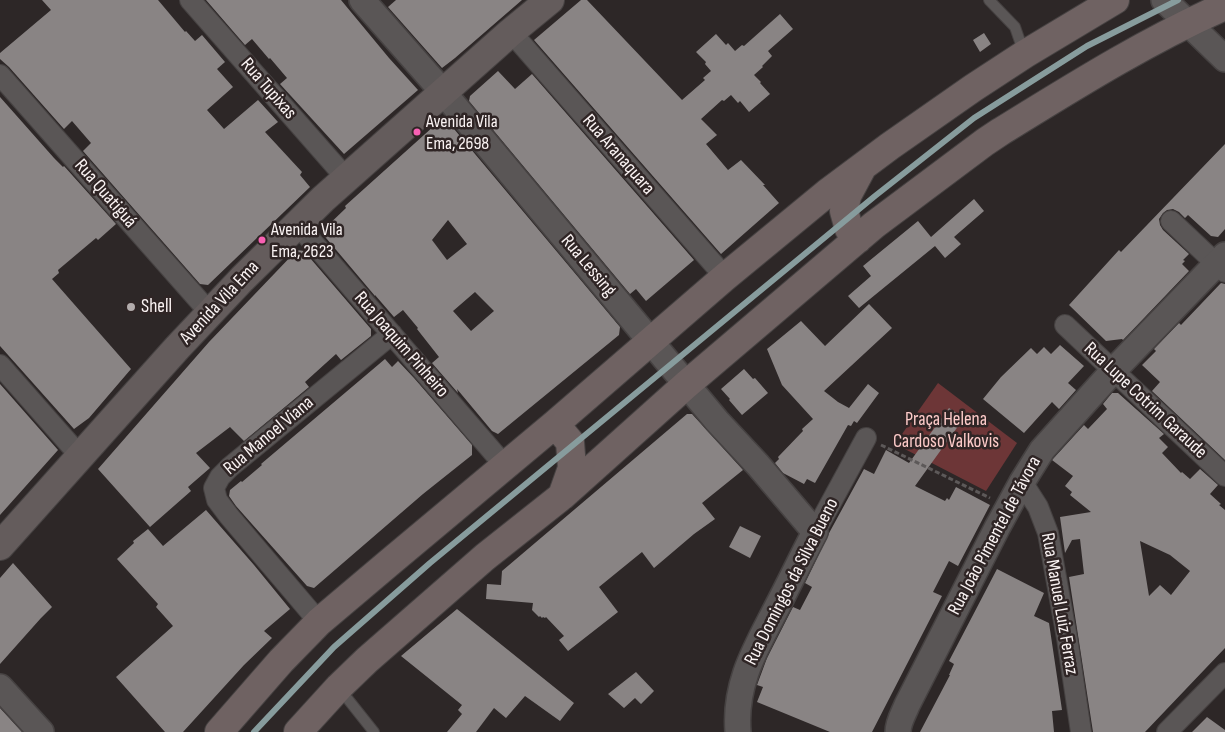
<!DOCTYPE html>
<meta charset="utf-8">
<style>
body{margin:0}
canvas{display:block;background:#2d2727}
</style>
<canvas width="1225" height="732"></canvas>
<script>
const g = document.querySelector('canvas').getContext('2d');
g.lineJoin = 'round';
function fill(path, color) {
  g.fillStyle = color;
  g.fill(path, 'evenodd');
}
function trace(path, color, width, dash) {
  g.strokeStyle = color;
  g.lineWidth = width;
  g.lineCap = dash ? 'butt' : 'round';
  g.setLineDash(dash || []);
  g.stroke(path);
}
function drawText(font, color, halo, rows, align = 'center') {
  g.font = font + ' "Sofia Sans Condensed",sans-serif';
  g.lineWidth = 5;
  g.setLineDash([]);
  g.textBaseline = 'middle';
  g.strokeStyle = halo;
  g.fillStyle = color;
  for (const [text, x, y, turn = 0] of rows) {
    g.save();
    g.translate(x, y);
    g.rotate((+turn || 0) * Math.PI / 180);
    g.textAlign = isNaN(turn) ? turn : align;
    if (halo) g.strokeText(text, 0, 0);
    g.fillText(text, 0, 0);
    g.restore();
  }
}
fill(new Path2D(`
 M938 383 1017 443 986 491 895 444Z`), '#6d3637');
fill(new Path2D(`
 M42 0H158L185 32 186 31 195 41 202 35 225 62 217 69 233 87 207 110 224 129 258 100 278 122 265 132 302 172 300 175 310 187 208 285 200 284 83 151 91 143 72 121 64 129 9 67 0 59V53L51 10Z
 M206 0H341L389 58 418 90 344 154 280 84 287 78 270 58 269 59 252 39 245 45Z
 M396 0H522L455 58 442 68 388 7Z
 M581 0H587L682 100 705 80 703 78 711 71 705 64 706 62 696 52 716 34 726 45 728 43 735 51 742 45 744 46 780 14 793 29 768 51 772 56 762 66 763 67 754 75 761 82 760 83 770 94 749 112 740 101 738 103 731 95 724 101 722 100 701 119 717 135 706 144 728 170 741 160 765 185H763L779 203 721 254 534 40Z
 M984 33 991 44 980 52 973 40Z
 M498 71 515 89 532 74 694 260 646 301 636 289 630 294 469 101 470 96Z
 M0 97 54 158 63 167 64 166 116 224 98 240 96 238 58 270 59 273 52 279 131 369 89 418 74 429 0 346Z
 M444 117 620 327 619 335 498 434 492 431 457 389 458 393 432 363 439 357 417 329 418 328 403 310 394 317 375 295V296L321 232 346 208 345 206ZM448 220 467 244 447 260 432 240ZM475 292 494 311 471 331 453 311Z
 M1225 144V229L1218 237 1211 236 1188 215 1185 218 1179 212 1173 209 1167 210 1163 213 1159 219 1160 225 1163 230 1189 254 1183 260 1185 261 1182 264 1189 271 1123 340 1122 339 1106 341 1069 305 1119 250 1121 252Z
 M974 199 984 211 954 237 961 244 945 258 935 246 859 308 848 296 871 276 863 266 918 221 931 237Z
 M297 250 304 251 371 329V336L341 360 336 354 305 382 309 387 244 441 230 427 196 453 210 468 188 487 191 491 150 527 98 469 209 342Z
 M1221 283 1225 284V460L1152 391 1160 382 1142 365 1156 351 1154 349 1179 323 1181 325Z
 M869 304 892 328 824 391 838 402 849 408 868 384 879 393 857 423 854 421 851 426 848 425 815 483 807 479 804 484 783 473 775 463 779 459 778 457 803 431 802 429 813 419 782 385 767 349 801 321 825 346Z
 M1060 345 1084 366 1068 383 1076 390 1059 409 1052 402 1024 433 983 399 1001 377 1031 348 1037 354 1044 347 1051 354Z
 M385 359 392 367 398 361 414 378 472 445V455L423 494 314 588 307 586 236 506 229 496 230 490 241 481 242 482 262 465 261 464Z
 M744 369 753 379 755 378 768 393 742 415 729 400 730 399 721 389Z
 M0 384 58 450 0 515Z
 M1112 393H1118L1164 434 1159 438 1168 447 1162 453 1181 473 1182 472 1190 479 1200 469 1218 485 1210 494 1221 504 1219 505 1225 510V648L1145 732H1093L1069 577 1084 574 1080 539 1072 540 1065 553 1060 517 1091 512 1070 495 1072 492 1065 486 1073 476 1052 460 1084 425 1088 429 1107 409 1103 404ZM1140 541 1170 555 1190 571 1171 595 1160 585 1149 596Z
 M949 408 964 418 915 486 945 501 947 498 949 500 956 487 990 505 958 566 949 561 933 592 942 596 872 732H830L757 702 763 687 757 685 767 658 793 607 800 610 812 587 805 583 828 535 864 469 874 474 886 450 909 463Z
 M687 414H692L743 470 702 503 715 519 694 534 654 568 642 552 599 587 618 612 568 651 559 640 564 636 546 617 545 618 543 617 542 618 540 616 539 617 532 610 533 603 486 599 487 584 501 585 502 571Z
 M206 510 254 565 290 609 264 631 272 638 244 665 183 732H165L116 677 173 626 156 607 158 604 117 559 134 543 133 541 148 529 163 546Z
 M740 526 761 536 750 558 729 547Z
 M13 563 52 607 41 618 0 664V578Z
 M997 569 1044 593 1034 616 1049 623 1062 710 1052 711 1054 732H920L950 675H949L954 664 949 661Z
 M457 609 574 703 560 721 525 696 506 718 494 708 476 732H447L462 714 458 710 462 705 401 656Z
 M636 672 654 691 641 704 635 698 624 708 608 694Z
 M0 708 22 732H0Z
 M1207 717 1225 730V732H1192Z`), '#898484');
const service = new Path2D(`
 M989 0 1015 27 1024 53
 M339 688 374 732`);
const minor = new Path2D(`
 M190 0 346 178
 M511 32 725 277
 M0 75 210 313
 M1171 221 1225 272
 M297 224 505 466
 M1065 325 1225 476
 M0 365 80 456
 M1022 482 1038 507 1048 533 1067 638 1081 732
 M815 532 866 438
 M319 622 229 516 217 500 214 488 220 477 230 467 392 334
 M1167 732 1225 673`);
const tertiary = new Path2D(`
 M362 0 443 92 717 421 758 465 815 532C802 557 790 582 777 607 756 648 734 683 738 732
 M1164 0 1225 59
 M0 687 41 732
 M898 732C898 722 904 713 907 705L997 528 1022 482 1042 450 1113 371 1225 255`);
const secondary = new Path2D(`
 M0 546 177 348 242 279 323 199 511 32 550 0`);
const primary = new Path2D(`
 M858 239 849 229 844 211 847 196 862 168
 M555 424 570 442 572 468 562 496
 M219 732 281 661 319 622 390 562 555 424 725 277 827 193 890 146 973 88 1025 54 1115 0
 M298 732 339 687 367 660 485 557 562 496 687 384 874 225 985 142 1000 132C1073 87 1146 41 1225 6`);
trace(service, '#464242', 12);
trace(minor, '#464242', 22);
trace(tertiary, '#464242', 28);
trace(secondary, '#464242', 30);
trace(primary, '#464242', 30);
trace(new Path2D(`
 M881 445 990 498`), '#5d5959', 3, [5, 2.5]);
trace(service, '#5a5656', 10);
trace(minor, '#5a5656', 20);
trace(tertiary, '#5a5656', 25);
trace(secondary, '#645c5c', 28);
trace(primary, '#6f6262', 28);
trace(new Path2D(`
 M254 732 334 647 430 563 875 196 974 118 1087 46 1178 0`), '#879c9d', 6);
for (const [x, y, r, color] of [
 [417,132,4.5,"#f860b3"],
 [262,240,4.5,"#f860b3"],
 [131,307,5,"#b2acac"]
]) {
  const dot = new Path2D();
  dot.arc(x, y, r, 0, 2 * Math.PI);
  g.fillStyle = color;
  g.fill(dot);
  trace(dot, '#2f2525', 2);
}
drawText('18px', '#faf3f3', '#2f2525', [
 ["Avenida Vila",426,122],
 ["Ema, 2698",426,144],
 ["Avenida Vila",271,230],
 ["Ema, 2623",271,252]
], 'left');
drawText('19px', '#faf3f3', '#2f2525', [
 ["Rua Tupixas",268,89,49],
 ["Rua Aranaquara",618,155,49],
 ["Rua Quatiguá",105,194,49],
 ["Rua Lessing",588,266,50],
 ["Avenida Vila Ema",220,303,-47],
 ["Rua Joaquim Pinheiro",401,345,49],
 ["Rua Lupe Cotrim Garaude",1145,401,43],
 ["Rua Manoel Viana",269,436,-40],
 ["Rua João Pimentel de Távora",995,536,-62],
 ["Rua Domingos da Silva Bueno",792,582,-63],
 ["Rua Manuel Luiz Ferraz",1059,604,80]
]);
drawText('19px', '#faf3f3', '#2f2525', [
 ["Shell",141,307]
], 'left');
drawText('19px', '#fdcbc9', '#2f2525', [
 ["Praça Helena",946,420],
 ["Cardoso Valkovis",946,442]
]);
</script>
